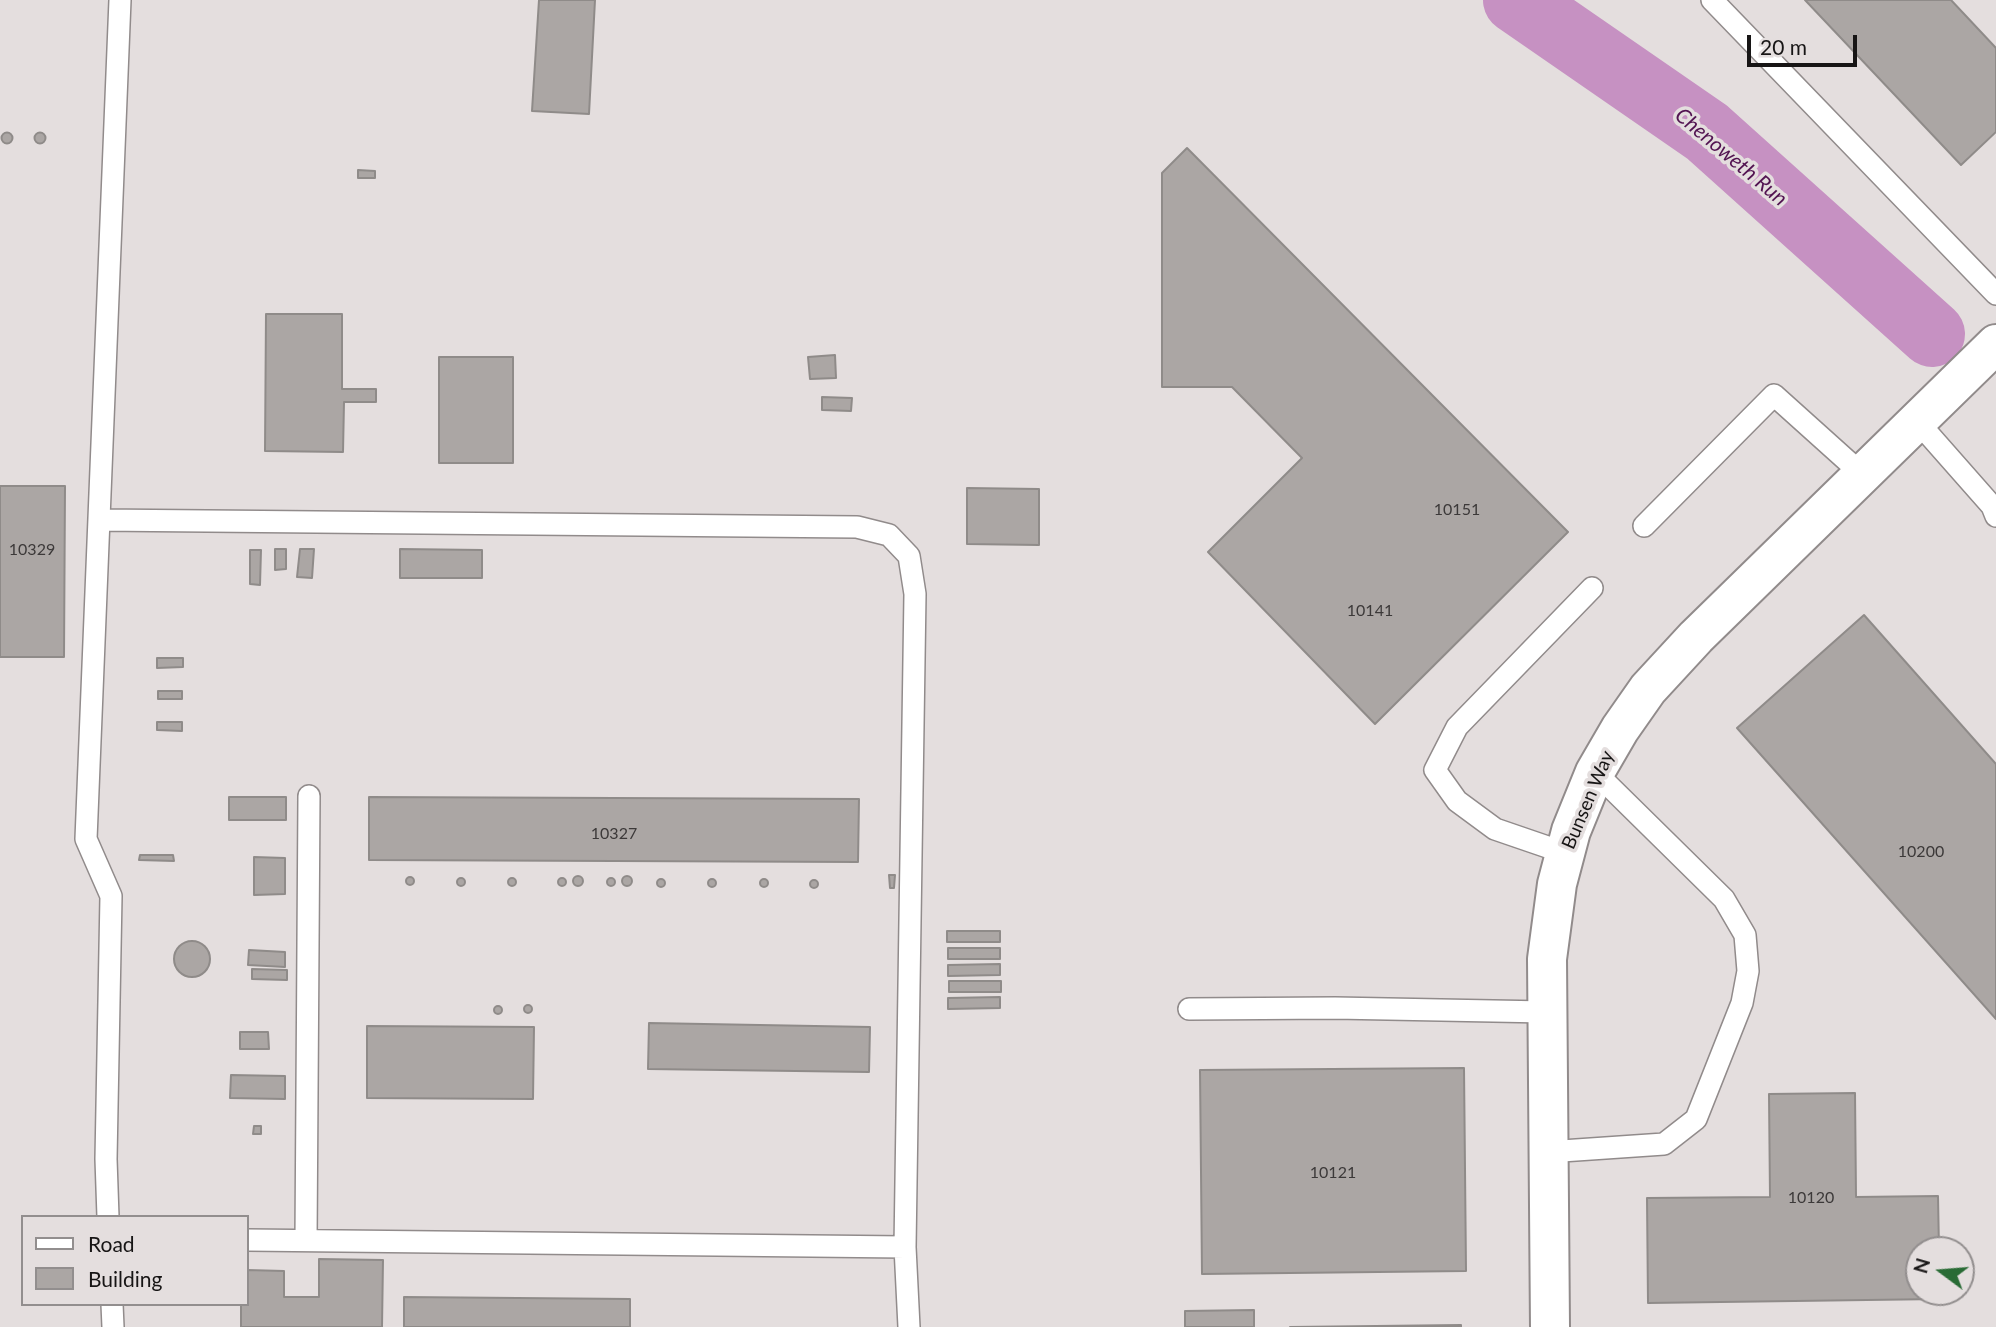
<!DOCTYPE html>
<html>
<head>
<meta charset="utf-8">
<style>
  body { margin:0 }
  #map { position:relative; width:1996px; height:1327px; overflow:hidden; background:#e4dede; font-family:Lato,sans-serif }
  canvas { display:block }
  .legend { position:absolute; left:21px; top:1215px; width:228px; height:91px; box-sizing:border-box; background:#e4dede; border:2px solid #928e8e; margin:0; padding:9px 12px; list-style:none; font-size:21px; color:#171515 }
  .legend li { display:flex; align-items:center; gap:14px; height:35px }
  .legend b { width:35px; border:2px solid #928e8e }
  .north { position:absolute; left:1905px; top:1236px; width:70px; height:70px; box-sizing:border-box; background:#e4dede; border:2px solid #928e8e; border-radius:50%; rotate:286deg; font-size:19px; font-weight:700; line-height:28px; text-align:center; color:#171515 }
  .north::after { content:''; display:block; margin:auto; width:24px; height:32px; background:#296b35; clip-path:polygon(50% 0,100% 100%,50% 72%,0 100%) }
  .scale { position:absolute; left:1747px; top:35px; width:110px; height:32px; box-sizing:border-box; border:4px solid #171515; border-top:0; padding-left:9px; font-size:21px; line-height:24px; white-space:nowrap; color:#171515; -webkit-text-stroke:5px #e4dede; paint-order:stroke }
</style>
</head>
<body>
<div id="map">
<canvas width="1996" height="1327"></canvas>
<ul class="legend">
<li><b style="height:9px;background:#fff"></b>Road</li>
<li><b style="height:19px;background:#aba6a4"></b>Building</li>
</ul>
<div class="north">N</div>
<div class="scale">20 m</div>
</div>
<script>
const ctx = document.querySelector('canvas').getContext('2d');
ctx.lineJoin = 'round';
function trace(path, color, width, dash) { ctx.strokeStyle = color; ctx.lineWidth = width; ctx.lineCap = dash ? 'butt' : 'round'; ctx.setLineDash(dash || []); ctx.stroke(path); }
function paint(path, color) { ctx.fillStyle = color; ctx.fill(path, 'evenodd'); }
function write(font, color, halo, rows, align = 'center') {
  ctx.font = font + ' Lato,sans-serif'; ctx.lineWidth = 7; ctx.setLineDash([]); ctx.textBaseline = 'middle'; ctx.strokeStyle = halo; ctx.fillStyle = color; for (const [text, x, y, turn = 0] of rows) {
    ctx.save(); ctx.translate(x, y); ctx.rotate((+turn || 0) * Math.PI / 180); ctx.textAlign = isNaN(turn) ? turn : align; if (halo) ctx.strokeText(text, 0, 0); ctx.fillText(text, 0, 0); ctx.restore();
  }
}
const river = new Path2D(`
  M1516,0L1707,132L1932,334`);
const building = new Path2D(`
  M539,0H595L589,114L532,111Z
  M1805,0H1951L1996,48V132L1961,165Z
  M34.5 138a5.5 5.5 0 1 1 11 0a5.5 5.5 0 1 1-11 0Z
  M1.5 138a5.5 5.5 0 1 1 11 0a5.5 5.5 0 1 1-11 0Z
  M1187,148L1568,532L1375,724L1208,552L1302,458L1232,387H1162V173Z
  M358,170L375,171V178H358Z
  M266,314H342V389H376V402H344L343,452L265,451Z
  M835,355L836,378L810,379L808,357Z
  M439,357H513V463H439Z
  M822,397L852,398L851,411L822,410Z
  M0,486H65L64,657H0Z
  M967,488L1039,489V545L967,544Z
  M275,549H286V569L275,570Z
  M300,549H314L312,578L297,577Z
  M400,549L482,550V578H400Z
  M250,550H261L260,585L250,584Z
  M1864,615L1996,764V1019L1737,728Z
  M157,658H183V667L157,668Z
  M158,691H182V699H158Z
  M157,722H182V731L157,730Z
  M229,797H286V820H229Z
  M369,797L859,799L858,862L369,860Z
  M140,855H173L174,861L139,860Z
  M254,857L285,858V894L254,895Z
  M889,875H895L894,888H890Z
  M573 881a5 5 0 1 1 10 0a5 5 0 1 1-10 0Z
  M622 881a5 5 0 1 1 10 0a5 5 0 1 1-10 0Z
  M406 881a4 4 0 1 1 8 0a4 4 0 1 1-8 0Z
  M558 882a4 4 0 1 1 8 0a4 4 0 1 1-8 0Z
  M508 882a4 4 0 1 1 8 0a4 4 0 1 1-8 0Z
  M457 882a4 4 0 1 1 8 0a4 4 0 1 1-8 0Z
  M607 882a4 4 0 1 1 8 0a4 4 0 1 1-8 0Z
  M760 883a4 4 0 1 1 8 0a4 4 0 1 1-8 0Z
  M657 883a4 4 0 1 1 8 0a4 4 0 1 1-8 0Z
  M708 883a4 4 0 1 1 8 0a4 4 0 1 1-8 0Z
  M810 884a4 4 0 1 1 8 0a4 4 0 1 1-8 0Z
  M947,931H1000V942H947Z
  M174 959a18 18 0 1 1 36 0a18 18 0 1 1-36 0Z
  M948,948H1000V959H948Z
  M249,950L285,952V967L248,965Z
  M1000,964V975L948,976V965Z
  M252,969L287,970V980L252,979Z
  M949,981H1001V992H949Z
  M1000,997V1008L948,1009V998Z
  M524 1009a4 4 0 1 1 8 0a4 4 0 1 1-8 0Z
  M494 1010a4 4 0 1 1 8 0a4 4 0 1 1-8 0Z
  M649,1023L870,1027L869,1072L648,1069Z
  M367,1026L534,1027L533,1099L367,1098Z
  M240,1032H268L269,1049H240Z
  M1464,1068L1466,1271L1202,1274L1200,1070Z
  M231,1075L285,1076V1099L230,1098Z
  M1855,1093L1856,1197L1938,1196L1939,1250H1919V1292H1940V1299L1648,1303L1647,1198L1770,1197L1769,1094Z
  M254,1126H261V1134H253Z
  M319,1259L383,1260L382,1327H241V1304H247V1270L284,1271V1297H319Z
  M404,1297L630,1299V1327H404Z
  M1254,1310V1327H1185V1311Z
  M1461,1325V1327H1290Z`);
const lane = new Path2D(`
  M1712,0L1996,294
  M1917,421L1992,506L1996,516
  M99,520L857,527L889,535L909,556L915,594L905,1247L247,1240
  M1644,526L1774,395L1863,475
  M1565,853L1495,829L1457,801L1435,770L1457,727L1592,588
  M1189,1009L1335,1008L1546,1012
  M1547,1152L1664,1144L1696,1119L1742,1003L1748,971L1745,935L1724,899L1595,772
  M108,1217L106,1159L111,896L86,839L120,0
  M306,1240L309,796
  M905,1247L909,1327
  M112,1304L113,1327`);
const secondary = new Path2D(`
  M1550,1327L1547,959L1557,884L1571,831L1595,772L1620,729L1648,689L1696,637L1996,344`);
const numberNames = [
  ["10151",1457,510],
  ["10329",32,550],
  ["10141",1370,611],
  ["10327",614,834],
  ["10200",1921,852],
  ["10121",1333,1173],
  ["10120",1811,1198]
];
const streetNames = [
  ["Bunsen Way",1588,800,-67]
];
const waterNames = [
  ["Chenoweth Run",1731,157,40]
];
trace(river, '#c691c2', 66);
paint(building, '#aba6a4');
trace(building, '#8f8b89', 2);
trace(lane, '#918b8b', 24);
trace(secondary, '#918b8b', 42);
trace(lane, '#fff', 21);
trace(secondary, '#fff', 38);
write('16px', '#3c3939', null, numberNames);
write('19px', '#171515', '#e4dede', streetNames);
write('italic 21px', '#521351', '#e4dede', waterNames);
</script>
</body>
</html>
